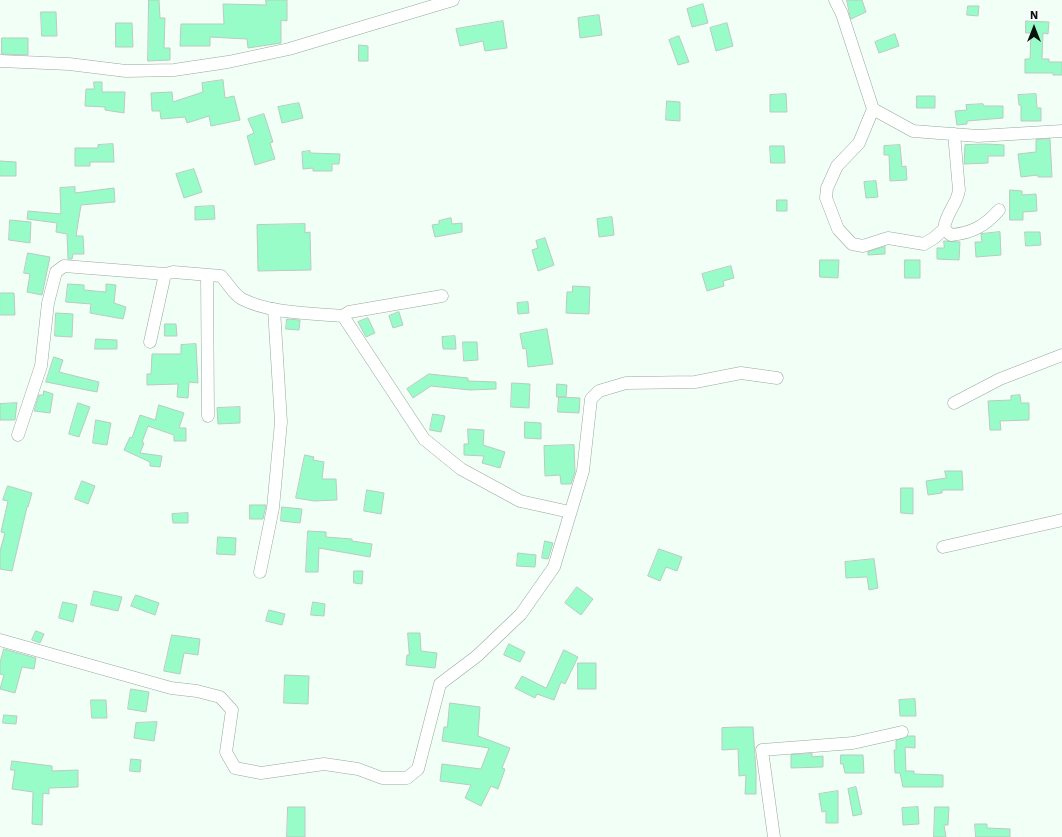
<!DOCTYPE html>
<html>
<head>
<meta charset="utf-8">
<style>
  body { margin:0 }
  #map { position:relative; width:1062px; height:837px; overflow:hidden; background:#f2fff7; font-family:"Work Sans",sans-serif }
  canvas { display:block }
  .north { position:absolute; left:1014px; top:8px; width:40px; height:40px; -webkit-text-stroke:3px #fff; paint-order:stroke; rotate:0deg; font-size:11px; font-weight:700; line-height:16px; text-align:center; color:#0b130e }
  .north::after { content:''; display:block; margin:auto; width:14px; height:18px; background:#0b130e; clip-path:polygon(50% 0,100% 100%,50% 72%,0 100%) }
</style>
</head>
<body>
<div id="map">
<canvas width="1062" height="837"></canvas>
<div class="north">N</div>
</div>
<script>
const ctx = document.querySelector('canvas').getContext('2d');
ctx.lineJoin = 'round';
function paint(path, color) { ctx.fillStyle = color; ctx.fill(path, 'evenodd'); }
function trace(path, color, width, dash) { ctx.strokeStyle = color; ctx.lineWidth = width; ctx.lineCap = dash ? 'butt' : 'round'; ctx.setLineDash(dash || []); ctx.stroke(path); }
const building = new Path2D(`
  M149,0H159L160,18H165L164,48H170V60L148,61Z
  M266,0H287V21L281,20V43L248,48L247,39L210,37V46H180L181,24H224L223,4L266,5Z
  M847,0H862L866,12L851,19Z
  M703,4L708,23L692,27L687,9Z
  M968,6H979L978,16L967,15Z
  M41,12H56L57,36H42Z
  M599,15L602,35L580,38L578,18Z
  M503,21L507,48L485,51L483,41L460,46L456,29Z
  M1026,21L1049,22L1048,34L1043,33L1042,59H1049V62H1062V75H1053V73H1025V59H1030L1031,33H1026Z
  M116,23H132L133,47H116Z
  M727,23L733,46L716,51L710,28Z
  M895,34L899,46L879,53L875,42Z
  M679,36L689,62L678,65L669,40Z
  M2,38H28V55L2,54Z
  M359,45L368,46V61H359Z
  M223,80L225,98L234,96L240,120L211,126L209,116L187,123L185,117L161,119L160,111H152L151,93L172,92L173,102L203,92L202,83Z
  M94,82H102V92H125L124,113L105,110V107L85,106L86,89H94Z
  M786,94L787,112H770V95Z
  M1036,94L1037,108H1041V121H1021V105H1019L1018,95Z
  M917,96H935V108H917Z
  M667,101L680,102V121L666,120Z
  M299,103L303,118L282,123L278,107Z
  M983,104L984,106H1003V118L967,121V124L957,125L955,111L967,110L966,105Z
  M264,114L273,142L270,143L275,159L255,165L247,136L254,133L248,119Z
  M1050,139L1052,177H1038V175L1021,177L1018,154L1036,152V140Z
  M113,144L114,162H90V166H75V148H98V145Z
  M987,144L1004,145V156H988V163L964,164L965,145Z
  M900,145L902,167L906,166L907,180L890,181L889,155H884V146Z
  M770,146H784L785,163H771Z
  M310,151V153L340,154L339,164H332V171H313V168L303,169L302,152Z
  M0,161L16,162V176H0Z
  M194,169L202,192L184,198L176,174Z
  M876,181L878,197L866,198L864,182Z
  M75,187V193L114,188L115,202L81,205L76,236H83L84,254H73L72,259H68L67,234L56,232L57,223L27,219L28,211L61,214L60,188Z
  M1010,190L1022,191V195L1036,194L1037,211L1023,212V220H1010Z
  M777,200H787V211H777Z
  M214,206L215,219L195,220V207Z
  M612,217L614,235L599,237L597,219Z
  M451,218L452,224L462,223V232L435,237L432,225L439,224V221Z
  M10,220L31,222L30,243L9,240Z
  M305,224V233L310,232L311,270L258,271L257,225Z
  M1000,232L1001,255L976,257L975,242H982L981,234Z
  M1025,232H1040L1041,245L1026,246Z
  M545,238L554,265L538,271L532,250L538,248L536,241Z
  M944,241L960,242L959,260L937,259V248H944Z
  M885,247V254L868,255V252Z
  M28,253L50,257L42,295L27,292L30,274L24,273Z
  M820,260H839L838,278L820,277Z
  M905,260H920V278H905Z
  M731,266L734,278L723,281L724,286L707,291L702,274Z
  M68,284L84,285V290L106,292V284L116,285L114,303L126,307L123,319L90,313L91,304L66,302Z
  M573,286L590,287L589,314L566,313L567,292H572Z
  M0,293H14L15,315H0Z
  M528,302L529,313L518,314L517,303Z
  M399,312L403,325L393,328L389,316Z
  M56,313L73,314L72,337L55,336Z
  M368,318L375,333L366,337L358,322Z
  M287,319L300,320L299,330L286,329Z
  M165,324H176L177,336H165Z
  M547,329L553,364L528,367L526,348L523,349L520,334Z
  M455,336L456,349H443L442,337Z
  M96,339L117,340V349H95Z
  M463,342H477L478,360L464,361Z
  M196,344L198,383L189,382L188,398L177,397L178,384L147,385V374H151L152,354H181V345Z
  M54,357L63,360L59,372L99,382L97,392L46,382Z
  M429,374L468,378V381L496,382V389L470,390L431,386L413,398L407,389Z
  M512,383L530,384L529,408L511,407Z
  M557,384L567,385L566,397H557Z
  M44,391L53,394L50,413L34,411L39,395H43Z
  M1020,395L1021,403H1029V420L1000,421L1001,430H990L988,401L1011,400V396Z
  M559,397L580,398L579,413L558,412Z
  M17,403L15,420H0V404Z
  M78,403L90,407L79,437L69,434Z
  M159,405L184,413L179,428H186V441H174V435L148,426L142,442L144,443L140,453L162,456L160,467L150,466V462L124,450L130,437L132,438L140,415L155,420Z
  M240,407V423L218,424L217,408Z
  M433,414L445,416L441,432L430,430Z
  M96,420L111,423L107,445L93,443Z
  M525,422L541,423V439L525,438Z
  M468,429L484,430L483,445L505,452L500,468L482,463L484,456L464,455V444H468Z
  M574,445L575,472L571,484H561L560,475L545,476L544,446Z
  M305,455L314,457L313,460L324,462L322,479H336L337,500L314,501L296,498Z
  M945,471H962L963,490H942V493L928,495L926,481L946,478Z
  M82,481L95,486L88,504L75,499Z
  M8,486L32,493L28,507H27L12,571L0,569V551L5,533L1,532L8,501L3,500Z
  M901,488H913V514L901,513Z
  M367,490L384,493L381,514L364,511Z
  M250,505H266L263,519H250Z
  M282,507L302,509L300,523L281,521Z
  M188,513V523H173L172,514Z
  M308,531L326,532V537L352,539V541L372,544L370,557L319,548L318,572H306Z
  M218,537L236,538L235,555L217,554Z
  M545,541L553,543L548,559L542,558Z
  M659,549L682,557L677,571L666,567L660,581L648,576Z
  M518,553L536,555L535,567L517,566Z
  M874,559L878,588L869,590L867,577L846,578L845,562Z
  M354,571H363L362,584L354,583Z
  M577,587L593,599L581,615L565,603Z
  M94,591L122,597L118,611L91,605Z
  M136,595L159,603L155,615L131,606Z
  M63,602L77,605L73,622L59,618Z
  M313,602L325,604L324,616L311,615Z
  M269,610L285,614L282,625L266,621Z
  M36,631L44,634L40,643L32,640Z
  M408,633H420L421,651L437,653L435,668L406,665L407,655H409Z
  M172,635L200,639L198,655L184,653L180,674L164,671Z
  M509,644L525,652L520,662L504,655Z
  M4,649L36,658L34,669L22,667L15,693L0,689L4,675L0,674V663Z
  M564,650L578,657L565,684L561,682L554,700L537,694L535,698L515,688L522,676L546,688Z
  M578,663H596V689H578Z
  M285,675L309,676L308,704L284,703Z
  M131,689L149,692L146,712L128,709Z
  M915,699L916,716H900L899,700Z
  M91,700H106L107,718H92Z
  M450,703L480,707L478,736L510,748L502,768L505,769L498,789L491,786L481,806L465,798L471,785L440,781L442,764L481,769L489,748L442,741L444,727H447Z
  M4,715L17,716L16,724L3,723Z
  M157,722L154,741L134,738L136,723Z
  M740,727H753L756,772V794H745L746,775L739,776L738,749L722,750V728Z
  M908,736H915V748L905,747L906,771H914V774L943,775V787H903L900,773H895L894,750H896V741Z
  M812,754V757L823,756V767L791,768V755Z
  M841,755H863L864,773H845L843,764H841Z
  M131,759L141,760L140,772L130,771Z
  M12,761L52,766V771L78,770V787L49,788V794L43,793L42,825L32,824L33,792L12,789L15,770H11Z
  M856,787L862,814L853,816L848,789Z
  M838,791V823H826V811L822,812L819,794Z
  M288,807H305V837H287Z
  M918,807L919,824L903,825L902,808Z
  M935,807H949L948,825H944L946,837H934Z
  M975,824H987V828L1010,829V837H976Z`);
const street = new Path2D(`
  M835,0L842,14L873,109L913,131L978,136L1062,131
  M0,61L69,64L126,71L174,70L228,62L289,49L453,0
  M873,109L859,143L837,166L827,188L826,198L838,229L852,244L863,246L888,238L924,244L934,238L944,229
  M954,134L959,190C957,205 946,212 944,229L951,235C972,233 985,226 999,210
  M207,276L208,416
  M343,316L424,439L461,469L520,501L570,512
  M150,342L165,274
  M954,403L1000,379L1062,355
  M18,435L41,366L48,303L56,272L64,266L165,274L173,272L221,276C228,283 233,294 242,299C272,314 310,313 343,316L349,312L442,296
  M943,547L1062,520
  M260,572L273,508L281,422L274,309
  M0,640L171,688L197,691L220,697L232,710L226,752L235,768L261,773L324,764L358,769L382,778H407L418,769L440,684L477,656L521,614L554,567L583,471L591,399L599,391L626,383L695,382L741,373L777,378
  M774,837L762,750L853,743L902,732`);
paint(building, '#97fcc7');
trace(building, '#b7ccbf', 1);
trace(street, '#95aa9e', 13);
trace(street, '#fff', 12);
</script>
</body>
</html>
